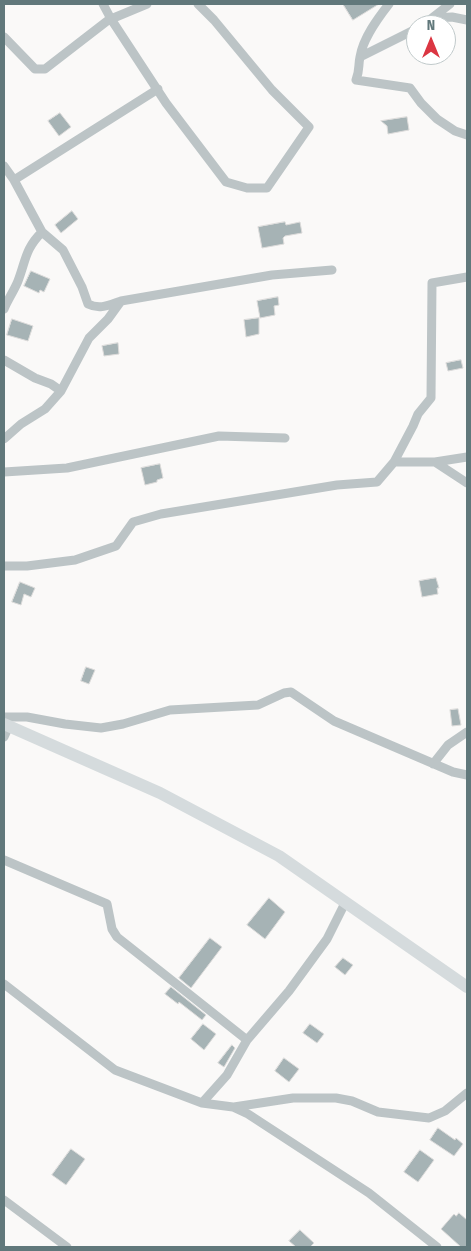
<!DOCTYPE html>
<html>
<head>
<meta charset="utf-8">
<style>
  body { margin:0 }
  #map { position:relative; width:471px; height:1251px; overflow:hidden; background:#faf9f8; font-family:"Fira Sans Condensed",sans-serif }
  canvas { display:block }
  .frame { position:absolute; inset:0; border:5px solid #61787b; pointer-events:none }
  .north { position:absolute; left:406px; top:15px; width:50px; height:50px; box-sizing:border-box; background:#fff; border:1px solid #c0c9ca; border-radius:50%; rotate:0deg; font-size:14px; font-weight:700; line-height:20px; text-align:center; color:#61787b }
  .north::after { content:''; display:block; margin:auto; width:18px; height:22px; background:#db3642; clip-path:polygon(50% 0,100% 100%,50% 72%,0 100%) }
</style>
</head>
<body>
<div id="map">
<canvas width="471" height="1251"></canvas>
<div class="frame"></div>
<div class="north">N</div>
</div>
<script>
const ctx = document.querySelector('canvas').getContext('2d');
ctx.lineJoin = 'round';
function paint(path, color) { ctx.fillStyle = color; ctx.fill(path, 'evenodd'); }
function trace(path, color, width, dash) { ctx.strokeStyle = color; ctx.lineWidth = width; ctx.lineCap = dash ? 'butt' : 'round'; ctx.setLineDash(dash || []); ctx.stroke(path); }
const building = new Path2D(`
  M343,4H379L353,20Z
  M60,113L71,127L59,136L48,121Z
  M407,117L409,130L388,134L387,126L381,121Z
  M72,211L78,219L61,233L55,225Z
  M285,222L286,225L300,222L302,233L285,236L283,238L284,244L262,248L258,227Z
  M31,271L50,279L44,292L40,290L39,293L24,286Z
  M278,297L279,305L274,306L275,315L260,318L257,301Z
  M259,318V334L246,337L244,320Z
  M12,319L33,326L28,341L7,335Z
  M118,343L119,354L104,356L102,346Z
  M461,360L463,368L448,371L446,363Z
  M160,464L163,478L157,480V482L145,485L141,468Z
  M436,578L439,588H437L438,594L422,597L419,581Z
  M20,582L35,588L31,597L24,594L21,605L12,602Z
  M86,667L95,670L89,684L81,681Z
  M458,709L461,725L452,726L450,710Z
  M269,898L285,912L265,939L247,925Z
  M210,938L222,947L191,988L179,978Z
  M343,958L353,965L345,975L335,967Z
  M171,987L206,1015L202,1020L179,1002L178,1004L165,994Z
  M203,1024L216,1034L204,1050L191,1039Z
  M310,1024L324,1034L317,1043L303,1033Z
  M232,1045L235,1048L224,1067L218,1063Z
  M284,1058L299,1069L289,1082L275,1071Z
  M438,1128L455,1140L456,1138L463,1144L454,1156L430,1140Z
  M71,1149L85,1159L66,1185L52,1175Z
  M420,1150L434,1160L418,1182L404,1172Z
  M459,1213L467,1220V1247H461L441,1229L454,1214L456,1216Z
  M300,1230L314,1243L310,1247H296L289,1241Z`);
const street = new Path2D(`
  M103,4L111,19L166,103L226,182L247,188H267L309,127L272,90L214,20L198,4
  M389,4C378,18 363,38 360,57C358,66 360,70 356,80L410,88L421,103L437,119L455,131L467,135
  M433,18L452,17L467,20
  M111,19L147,4
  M423,25L450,4
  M4,37L35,69H45L111,18
  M360,57L416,29
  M4,166L14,180L42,232
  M14,180L158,89
  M4,309C8,299 14,291 18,281C26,260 25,249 42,232L63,250L82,287L88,304C100,310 109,305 121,301L272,275L332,270
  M4,360L35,378L51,384L61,391
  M4,439L21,424L45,409L61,391L89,338L108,319L121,301
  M394,462H435L467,457
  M435,462L467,483
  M4,472L67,468L219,436L285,438
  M4,566H27L75,560L116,546L133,522L161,514L337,485L377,482L394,462L413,426L418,414L431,398L432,283L467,277
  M4,717H27L65,724L101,728L123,724L170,710L258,705L284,693L291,692L334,721L453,772L467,775
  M4,737L9,726
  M433,764L448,745L467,732
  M4,860L107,904L112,929L117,937L247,1040
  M4,984L115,1070L202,1103L233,1107L248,1114L369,1193L437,1247
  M202,1103L227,1075L247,1040L289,991L316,954L327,939L345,903
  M234,1107L293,1098H336L352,1101L378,1112L429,1118L445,1111L467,1093
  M4,1200L67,1247`);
const secondary = new Path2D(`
  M4,724L160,793L279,856L467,987`);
paint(building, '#a6b3b5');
trace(building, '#dcdbda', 1);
trace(street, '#bcc4c6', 9);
trace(secondary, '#d5dbdd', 12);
</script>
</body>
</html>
